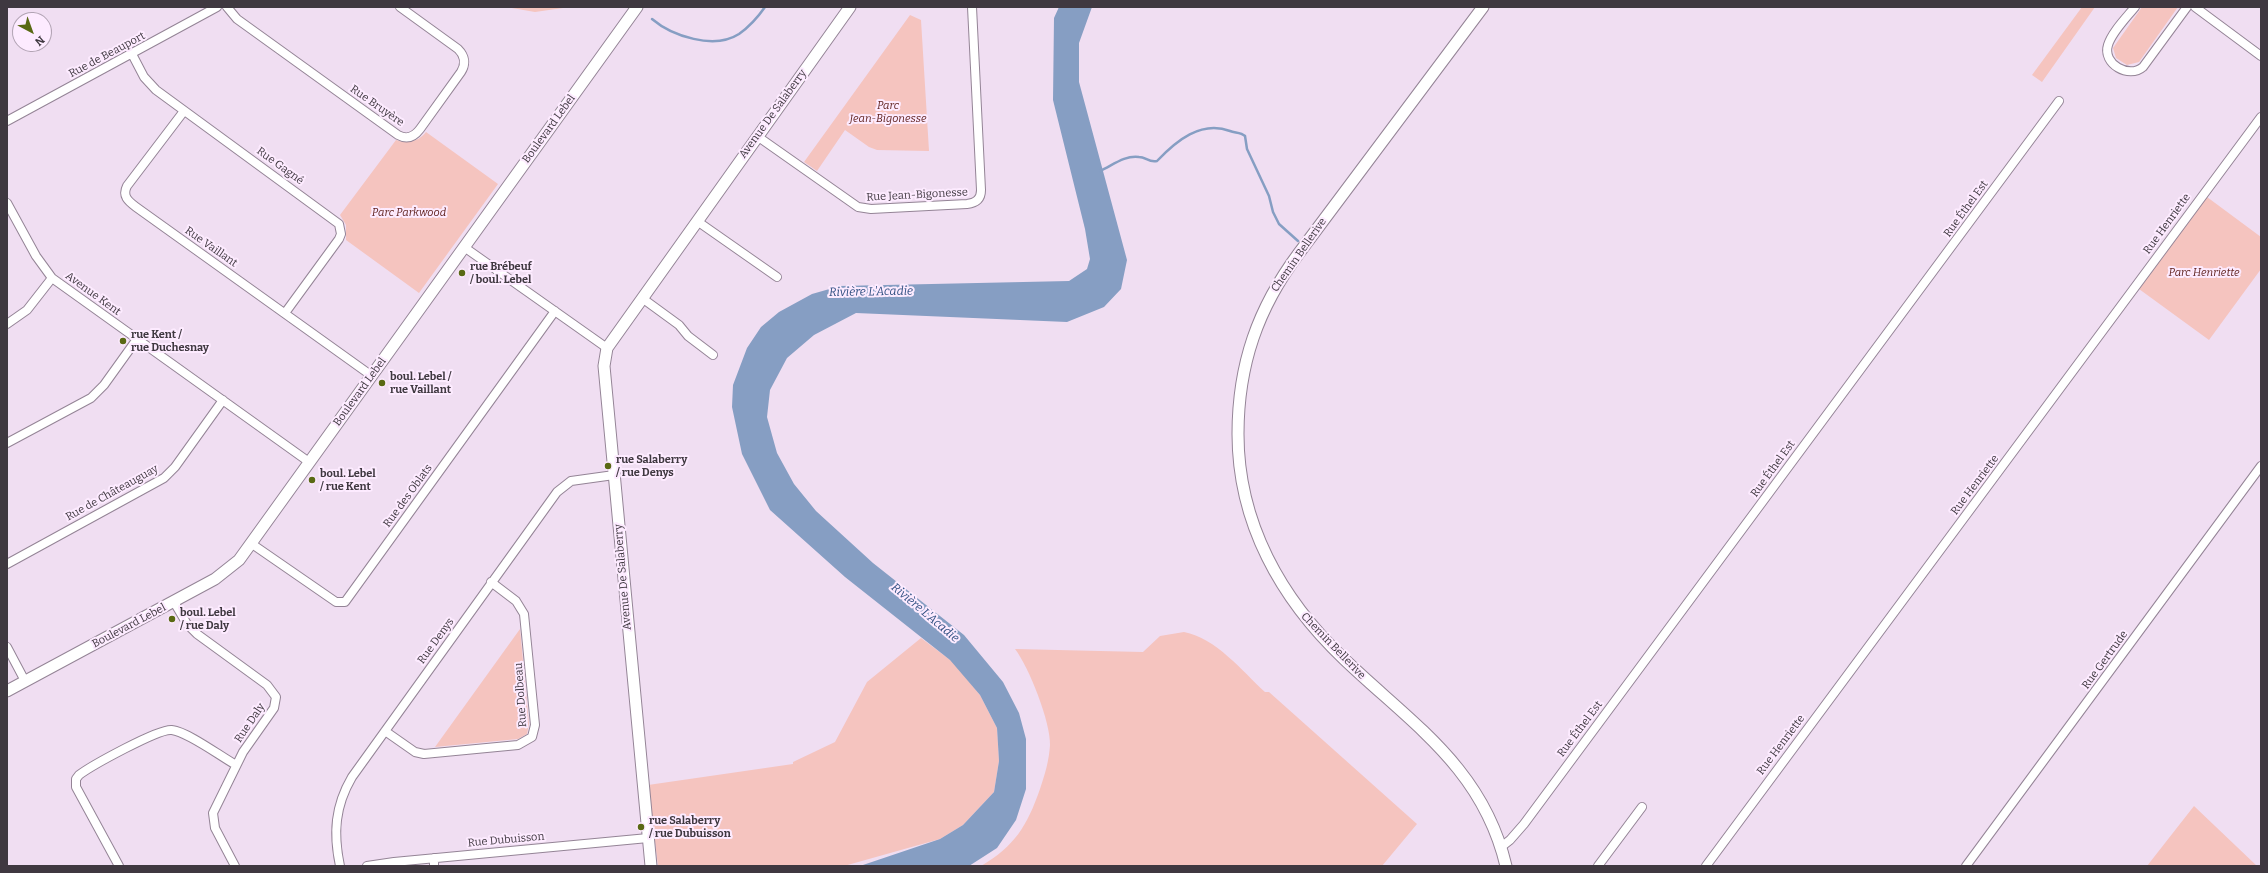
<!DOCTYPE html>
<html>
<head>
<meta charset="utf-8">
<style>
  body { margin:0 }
  #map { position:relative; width:2268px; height:873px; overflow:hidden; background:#f0def2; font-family:Bitter,serif }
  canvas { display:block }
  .frame { position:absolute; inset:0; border:8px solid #3f3840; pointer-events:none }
  .north { position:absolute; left:12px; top:12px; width:40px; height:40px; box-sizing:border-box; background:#fdebff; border:1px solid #b1a3b3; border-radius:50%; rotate:139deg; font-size:11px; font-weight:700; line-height:16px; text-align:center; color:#3f3840 }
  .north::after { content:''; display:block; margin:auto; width:14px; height:18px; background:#596913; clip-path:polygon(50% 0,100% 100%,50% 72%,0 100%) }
</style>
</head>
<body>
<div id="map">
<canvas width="2268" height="873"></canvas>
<div class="frame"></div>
<div class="north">N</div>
</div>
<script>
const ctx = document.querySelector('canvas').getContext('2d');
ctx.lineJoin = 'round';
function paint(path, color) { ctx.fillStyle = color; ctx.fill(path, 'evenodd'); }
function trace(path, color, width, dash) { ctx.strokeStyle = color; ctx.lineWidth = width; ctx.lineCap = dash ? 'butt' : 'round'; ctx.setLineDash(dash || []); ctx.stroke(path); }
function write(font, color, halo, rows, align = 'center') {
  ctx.font = font + ' Bitter,serif'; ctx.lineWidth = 4; ctx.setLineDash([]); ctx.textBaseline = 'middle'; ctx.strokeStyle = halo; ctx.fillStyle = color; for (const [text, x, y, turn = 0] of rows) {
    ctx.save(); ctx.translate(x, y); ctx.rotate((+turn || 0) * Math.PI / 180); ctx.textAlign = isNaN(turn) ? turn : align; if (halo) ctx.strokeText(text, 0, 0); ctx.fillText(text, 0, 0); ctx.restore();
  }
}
const green = new Path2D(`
  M506,7H570L535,12Z
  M2082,7H2095L2042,82L2032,75Z
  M2142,7H2178L2139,62L2127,65L2116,58L2113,48Z
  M910,15L921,20L929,151L877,150L869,147L845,130L817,171L804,162Z
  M426,132L498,184L419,293L346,240V225L340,215L396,140C407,144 418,142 426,132Z
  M2207,197L2261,237V269L2209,340L2139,289Z
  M520,629L529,724L527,734L518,739L435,747Z
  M1184,632C1216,638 1242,671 1265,692H1269L1417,824L1382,866H981C1015,846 1027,826 1040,789C1045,774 1049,761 1050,745C1051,723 1029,667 1015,649L1143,652L1160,636Z
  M921,638L953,662L980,695L997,728L999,761L994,792L963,825L940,839L844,866H658L648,785L793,764V762L835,742L867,682Z
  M2194,806L2257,866H2147Z`);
const water = new Path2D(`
  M1059,7H1092L1079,43V82L1127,260L1121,289L1104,307L1067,322L856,313L814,335L787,358L770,390L767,417L777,453L794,484L816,511L873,563L964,635L1003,682L1019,713L1026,739V789L1016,820L997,848L969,866H860L940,839L963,825L994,792L999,761L997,728L980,695L950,660L845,577L770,510L742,454L732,407L733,385L747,348L761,327L779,312L812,294L840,286L1069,281L1087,269L1090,259L1085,229L1053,100L1054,18Z`);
const stream = new Path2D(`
  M652,19C672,36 714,50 739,34C749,27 758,17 765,7
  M1100,171C1113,165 1125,155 1139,157C1146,157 1149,163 1157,161C1176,141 1201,120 1230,131C1235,133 1241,132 1245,136L1247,149L1269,196L1273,212L1279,224L1298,241`);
const street = new Path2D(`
  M227,7L237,19L398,135C407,140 414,137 420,129L461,72C466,64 465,56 458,49L400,7
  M2135,7C2126,18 2112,32 2108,45C2102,64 2129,79 2143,67L2187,7
  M2195,7L2261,56
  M132,54L144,77L156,90L339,224L341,234L339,239L285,313
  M184,111L127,186C122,196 128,201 136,207L372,376
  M7,121L217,7
  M757,136L858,207L871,209L967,204C976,203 981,199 981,190L972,7
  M7,203L36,256L52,278L309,462
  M697,221L777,277
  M464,247L607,348
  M642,298L679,325L688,336L713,355
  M7,324L27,310L52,278
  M7,443L91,398L104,385L137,339
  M252,544L336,602H345L555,311
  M7,564L164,478L175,467L223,400
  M174,602L187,624L197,634L267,685L276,697L274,708L243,752L213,813L215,828L235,866
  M7,647L25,681
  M385,731L415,752L424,754L518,745L532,737L535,725L524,614L516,601L491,582
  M1501,847L1510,840L1524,824L2059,101
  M434,858V866
  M119,866L76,787V779L79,775C91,766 159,728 172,730C188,732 220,756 236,765
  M340,866C333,833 335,806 352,777L557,492L571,481L614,475
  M367,866L394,862L648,838
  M1598,866L1642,807
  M1706,866L2261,117
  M1966,866L2261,466`);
const secondary = new Path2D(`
  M1483,7L1299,253C1258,308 1238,364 1238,434C1238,523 1281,599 1344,659C1412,724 1483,768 1506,866
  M7,691L215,579L239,560L637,7
  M651,866L604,366L607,348L850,7`);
const markers = [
  [462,273,4,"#596913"],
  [123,341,4,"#596913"],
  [382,383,4,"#596913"],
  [608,466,4,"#596913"],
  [312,480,4,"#596913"],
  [172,619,4,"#596913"],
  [641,827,4,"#596913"]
];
const streetNames = [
  ["Rue de Beauport",107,55,-28],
  ["Rue Bruyère",377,106,35],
  ["Avenue De Salaberry",773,114,-54],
  ["Boulevard Lebel",549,129,-54],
  ["Rue Gagné",280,166,36],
  ["Rue Jean-Bigonesse",917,195,-3],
  ["Rue Éthel Est",1966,209,-54],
  ["Rue Henriette",2167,224,-54],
  ["Rue Vaillant",211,247,35],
  ["Chemin Bellerive",1299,255,-55],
  ["Avenue Kent",93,294,36],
  ["Boulevard Lebel",360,392,-54],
  ["Rue Éthel Est",1773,469,-54],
  ["Rue Henriette",1975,485,-53],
  ["Rue de Châteauguay",112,493,-29],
  ["Rue des Oblats",408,496,-54],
  ["Avenue De Salaberry",623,577,-95],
  ["Boulevard Lebel",129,626,-28],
  ["Rue Denys",436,641,-54],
  ["Chemin Bellerive",1333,646,46],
  ["Rue Gertrude",2105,660,-54],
  ["Rue Dolbeau",521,695,-94],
  ["Rue Daly",250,723,-56],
  ["Rue Éthel Est",1580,729,-53],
  ["Rue Henriette",1781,745,-53],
  ["Rue Dubuisson",506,840,-5]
];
const parkNames = [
  ["Parc",888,106],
  ["Jean-Bigonesse",888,119],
  ["Parc Parkwood",409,213],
  ["Parc Henriette",2204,273]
];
const poiNames = [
  ["rue Brébeuf",470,267],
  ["/ boul. Lebel",470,280],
  ["rue Kent /",131,335],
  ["rue Duchesnay",131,348],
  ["boul. Lebel /",390,377],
  ["rue Vaillant",390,390],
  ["rue Salaberry",616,460],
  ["/ rue Denys",616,473],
  ["boul. Lebel",320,474],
  ["/ rue Kent",320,487],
  ["boul. Lebel",180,613],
  ["/ rue Daly",180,626],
  ["rue Salaberry",649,821],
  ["/ rue Dubuisson",649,834]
];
const waterNames = [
  ["Rivière L'Acadie",871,292,-1],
  ["Rivière L'Acadie",925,613,40]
];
paint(green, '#f5c4bf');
paint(water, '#869ec3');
trace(stream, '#869ec3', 2.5);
trace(street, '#948496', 10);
trace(secondary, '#948496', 13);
trace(street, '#fff', 8);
trace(secondary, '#fff', 11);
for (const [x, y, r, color] of markers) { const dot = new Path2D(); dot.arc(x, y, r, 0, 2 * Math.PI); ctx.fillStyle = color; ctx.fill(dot); trace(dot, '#fdebff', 1.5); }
write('11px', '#3f3840', '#fdebff', streetNames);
write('italic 11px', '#60221f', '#fdebff', parkNames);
write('bold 11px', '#3f3840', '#fdebff', poiNames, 'left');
write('italic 12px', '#315082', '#fdebff', waterNames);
</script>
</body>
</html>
